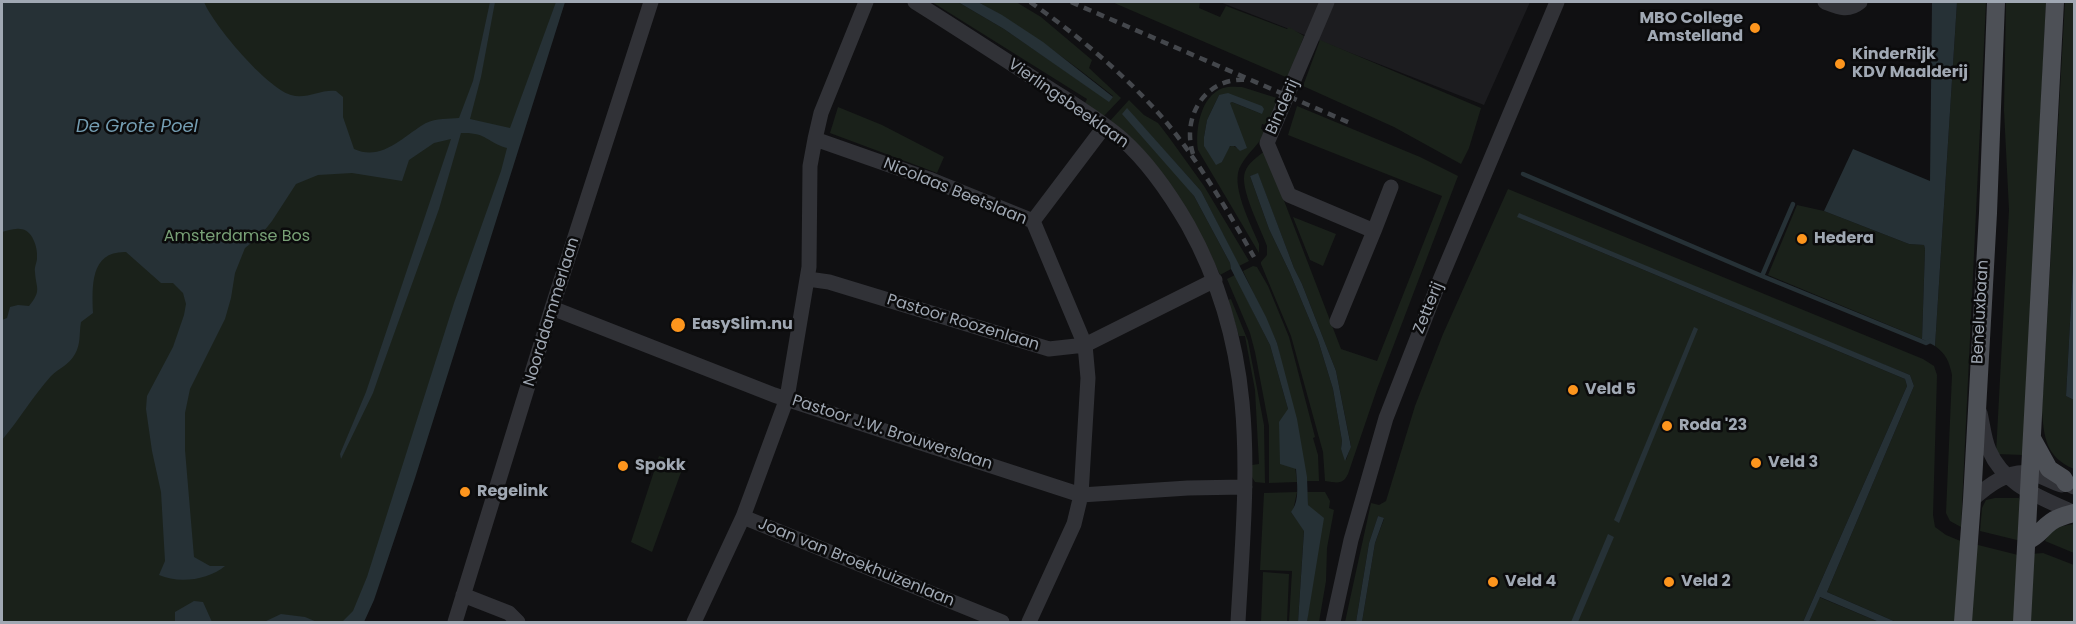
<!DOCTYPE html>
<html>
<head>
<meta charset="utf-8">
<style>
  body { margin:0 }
  #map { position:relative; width:2076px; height:624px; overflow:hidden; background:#101012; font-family:Poppins,sans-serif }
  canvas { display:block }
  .frame { position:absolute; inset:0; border:3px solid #a0a8b3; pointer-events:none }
</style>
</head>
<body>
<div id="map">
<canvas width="2076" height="624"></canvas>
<div class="frame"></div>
</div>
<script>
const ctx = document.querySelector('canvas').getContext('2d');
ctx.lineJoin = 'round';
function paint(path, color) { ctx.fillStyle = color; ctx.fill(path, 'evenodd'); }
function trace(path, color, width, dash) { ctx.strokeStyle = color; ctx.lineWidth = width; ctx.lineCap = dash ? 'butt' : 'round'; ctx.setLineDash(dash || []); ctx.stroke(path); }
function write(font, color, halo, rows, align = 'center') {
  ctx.font = font + ' Poppins,sans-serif'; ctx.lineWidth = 5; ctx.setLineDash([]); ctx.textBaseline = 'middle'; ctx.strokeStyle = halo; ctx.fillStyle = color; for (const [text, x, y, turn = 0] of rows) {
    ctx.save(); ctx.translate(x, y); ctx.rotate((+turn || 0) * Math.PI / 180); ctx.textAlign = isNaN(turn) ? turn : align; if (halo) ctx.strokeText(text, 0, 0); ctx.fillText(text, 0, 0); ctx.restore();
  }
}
const built = new Path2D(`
  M1220,2H1530L1484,105Z`);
const green = new Path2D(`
  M2,2H565L353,622H2Z
  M932,2H958L1004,29L1109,101L1113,96C1069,61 1026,29 978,2H1016L1041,17L1092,60L1089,68L1121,98L1103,117L1085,103L1087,99Z
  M1112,2H1200L1199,8L1220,17L1226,6L1287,29L1289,27L1304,36L1288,78Z
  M1957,2H1986L1961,527L1950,521L1946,513L1952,375C1949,361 1946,354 1935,346Z
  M2006,2H2046L2024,455L1996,454L2009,210L2004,110Z
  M2065,2H2074V249L2066,396L2074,400V469C2046,457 2044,438 2042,411Z
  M1320,40L1481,108L1469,148L1461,164L1394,127L1303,86Z
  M1242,87L1280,99L1269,126L1262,124L1261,129L1266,131C1259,145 1248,152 1241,165C1229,184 1251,224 1259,244V253L1198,150C1195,131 1200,96 1223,88C1229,86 1237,87 1242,87ZM1219,95L1262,114L1232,102L1229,103L1237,148L1232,145L1228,148L1222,162L1204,137L1207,120Z
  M1129,100L1144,115L1158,123L1168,136L1204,186L1249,261L1239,266L1201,191L1127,109L1194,196L1230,263L1231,269L1220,275L1210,253L1109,122Z
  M1297,106L1420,157L1458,176L1377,389L1348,474C1342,486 1336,482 1325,481L1323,452L1291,336L1261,264V262L1267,255V246C1261,229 1239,188 1245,172C1248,163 1257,157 1265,151L1341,349L1377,361L1442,196L1288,135ZM1258,174L1294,268L1302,284L1336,371L1351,446L1346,460L1341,449L1342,441L1333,389L1318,340L1290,273L1269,229L1250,176Z
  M838,107L882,125L944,157L937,173L830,133Z
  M1508,189L1923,359L1934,366L1937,375L1933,515L1935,527L1946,535L1958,540L2018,555L2043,553L2074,565V622H1896L1827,592L1914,386L1910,375L1517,217L1905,379L1907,386L1803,622H1362L1375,543L1384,519L1378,516L1369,543L1356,622H1345L1371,503L1379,505L1386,501L1415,406L1443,334Z
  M1797,205L1824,211L1909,244L1924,245L1925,249L1922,339L1768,275Z
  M1293,217L1336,234L1323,266L1310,260Z
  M1253,266L1257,267L1268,286L1289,337L1315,437L1313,438L1318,455L1319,481H1307L1277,343L1243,271Z
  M1235,275L1270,345L1288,409L1297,482L1269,483V426L1255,352L1250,333L1227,279Z
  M1231,299L1248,341L1264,425L1265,483L1255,482L1252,477V465L1259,464L1255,390L1245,336H1239L1228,300Z
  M659,456L684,464L652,552L631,542Z
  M1297,492L1293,511L1291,512L1304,530L1298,622H1289L1292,571L1260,570L1264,493Z
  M1307,492H1325L1330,501L1329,508L1334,510L1327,548L1326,581L1319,622H1307L1311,583L1318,552L1308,505Z
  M1995,498H2019L2021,505V541L1980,531L1982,508L1986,500Z
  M2074,524V553L2045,541C2052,528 2060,526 2074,524Z
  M1263,572L1289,574L1287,622H1261Z
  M1819,597L1879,622H1809Z`);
const water = new Path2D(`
  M2,2H204C214,26 266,87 291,95C306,100 321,89 336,91L343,97V117L354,149C382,162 403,136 426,123C436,118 449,119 459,118L473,81L490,2H495L481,77L470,119L510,128L556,2H565L415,478L374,600L364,622H342L353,611L367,577L454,303L501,171L507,148C486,142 487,132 461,133L439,209L381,370L373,393L341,459L340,454L366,392L451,139L434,143L409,160L402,181L352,173L318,175L296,184L272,221L260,236L245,248L235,273L231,298L225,319L190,389L185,413V450L194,557L210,566H225C208,580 179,584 159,575L165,561L161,492L152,451L146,409L147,396L173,347L184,315L186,304L183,293L173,283H161L126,252C90,251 92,286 93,313L81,322C79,333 81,344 75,354C69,365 59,368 51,376C33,396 19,420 2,440V320L7,318L10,307L18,305L29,306C42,290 36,289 35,272C34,267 37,263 37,258C38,247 32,229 20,229C14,228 7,231 2,232Z
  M958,2H978L1002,15L1043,42L1113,97L1109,102L1004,29Z
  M1932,2H1957L1935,346L1922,339L1925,249L1924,245L1909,244L1824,211L1853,149L1930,181Z
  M1228,93L1262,106L1264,109L1262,114L1232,102L1230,103L1247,148L1240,151L1235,146H1230L1222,162L1216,165L1204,146V137L1207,120L1219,95Z
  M1127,108L1201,191L1266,317L1277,343L1297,419L1307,477L1308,505L1324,518L1307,622H1298L1304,531L1291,512C1300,501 1297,484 1296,469L1280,464L1279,422L1288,409L1270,345L1231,269L1230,263L1194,196L1122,114Z
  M1258,173L1294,268L1302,284L1336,371L1351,447L1345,461L1341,449L1342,441L1333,389L1318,340L1290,273L1269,229L1250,176Z
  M1519,213L1910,375L1914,386L1827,592L1896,622H1879L1820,597L1809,622H1803L1907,386L1905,379L1517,217Z
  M2074,249V400L2066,396Z
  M1694,327L1698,329L1619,523L1614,520Z
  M1378,516L1384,518L1375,543L1362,622H1356L1369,543Z
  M1608,534L1614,537L1578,622H1571Z
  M194,601L203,602L212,622H175V612Z
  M281,614L305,617L317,622H264Z`);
const stream = new Path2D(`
  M1523,174L1762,276L1793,204
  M1762,276L1926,343L1930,341`);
const minor = new Path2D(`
  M915,2C958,29 1001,57 1044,85C1070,102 1099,119 1122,139C1149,163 1170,194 1188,225C1261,356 1246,479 1238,622
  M1327,2L1267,143L1289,195L1374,231L1337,321
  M1825,2C1838,7 1848,12 1860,2
  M815,139L929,179L1033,221L1085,345L1088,378L1081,495L1074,524L1029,622
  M1033,221L1104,127
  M1374,231L1391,187
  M808,279L829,282L1049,349L1085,345L1215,280
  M552,308L774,395L1081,495L1188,488L1245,487
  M1980,413C1983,425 1984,439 1989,450C2005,487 2041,497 2074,513
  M1972,500C1988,485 2008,470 2030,473C2040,475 2052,482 2061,485L2066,483L2074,487
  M743,517L1002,622
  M463,595L509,613L518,622
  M455,622L552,308L651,2
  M694,622L743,517L787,398L809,267L810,166L815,139L821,113L866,2
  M1333,622L1351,540L1386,418L1440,280L1557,2`);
const major = new Path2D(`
  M2033,440L2049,469L2063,478L2066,483
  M2027,541C2040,535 2041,529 2051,522C2058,517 2066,515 2074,513
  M1963,622L1972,500L1988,213L1996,2
  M2022,622L2055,2`);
const rail = new Path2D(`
  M1030,2C1075,33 1124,74 1161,116C1197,158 1226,208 1254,257
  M1071,2L1350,123
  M1193,154C1181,116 1206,76 1248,80`);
const markers = [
  [1755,28,6,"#fd951d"],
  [1840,64,6,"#fd951d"],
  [1802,239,6,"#fd951d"],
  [678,325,8,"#fd951d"],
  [1573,390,6,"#fd951d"],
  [1667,426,6,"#fd951d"],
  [1756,463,6,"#fd951d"],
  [623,466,6,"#fd951d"],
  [465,492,6,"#fd951d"],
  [1493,582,6,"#fd951d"],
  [1669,582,6,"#fd951d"]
];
const poiNames = [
  ["MBO College",1743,19,"right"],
  ["Amstelland",1743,37,"right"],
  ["KinderRijk",1852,55],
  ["KDV Maalderij",1852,73],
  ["Hedera",1814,239],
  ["EasySlim.nu",692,325],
  ["Veld 5",1585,390],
  ["Roda '23",1679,426],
  ["Veld 3",1768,463],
  ["Spokk",635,466],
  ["Regelink",477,492],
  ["Veld 4",1505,582],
  ["Veld 2",1681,582]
];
const streetNames = [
  ["Vierlingsbeeklaan",1068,104,35],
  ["Binderij",1283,107,-66],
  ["Nicolaas Beetslaan",955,192,22],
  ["Zetterij",1429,308,-68],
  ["Noorddammerlaan",552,312,-73],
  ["Beneluxbaan",1981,312,-87],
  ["Pastoor Roozenlaan",963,323,17],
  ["Pastoor J.W. Brouwerslaan",892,433,18],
  ["Joan van Broekhuizenlaan",856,563,22]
];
const parkNames = [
  ["Amsterdamse Bos",237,237]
];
const waterNames = [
  ["De Grote Poel",137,127]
];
paint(built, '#1c1c1f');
paint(green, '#1a211a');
paint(water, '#263136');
trace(stream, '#263136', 4.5);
trace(minor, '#313237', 15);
trace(major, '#4d5056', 18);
trace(rail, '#44474c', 4.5, [8, 6]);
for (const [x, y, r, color] of markers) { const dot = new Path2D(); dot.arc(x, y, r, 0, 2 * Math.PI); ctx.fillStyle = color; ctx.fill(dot); trace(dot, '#0b0b0c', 2); }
write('bold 16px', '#a0a8b3', '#0b0b0c', poiNames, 'left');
write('16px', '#a0a8b3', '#0b0b0c', streetNames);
write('16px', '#78a076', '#0b0b0c', parkNames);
write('italic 18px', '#749db2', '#0b0b0c', waterNames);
</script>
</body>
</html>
